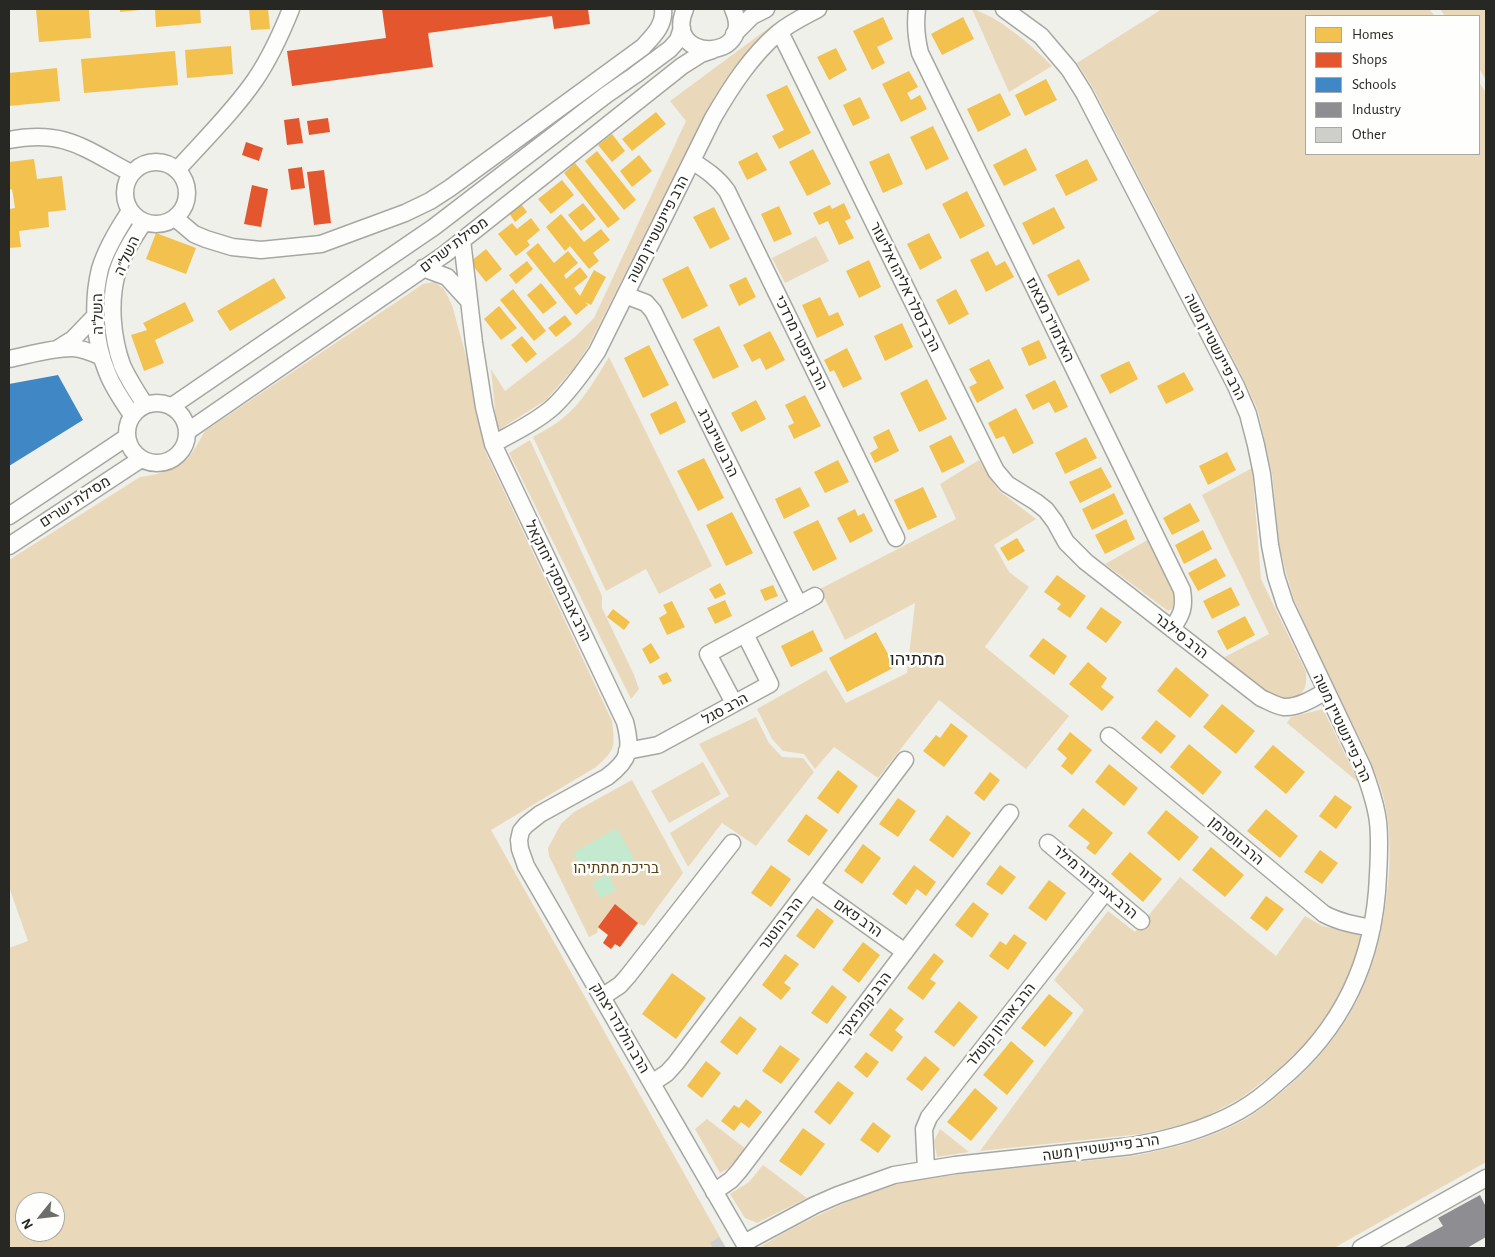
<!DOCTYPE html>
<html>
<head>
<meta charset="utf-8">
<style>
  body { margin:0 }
  #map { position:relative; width:1495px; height:1257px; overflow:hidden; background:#eff0ea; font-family:"Alegreya Sans",sans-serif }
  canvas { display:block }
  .frame { position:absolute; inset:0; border:10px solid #272823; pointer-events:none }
  .legend { position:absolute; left:1305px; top:15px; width:175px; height:140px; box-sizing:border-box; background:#fefffc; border:1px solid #a8a9a5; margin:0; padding:6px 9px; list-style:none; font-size:15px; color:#272823 }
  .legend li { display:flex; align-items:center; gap:10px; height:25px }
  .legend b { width:25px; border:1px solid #a8a9a5 }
  .north { position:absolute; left:15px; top:1192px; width:50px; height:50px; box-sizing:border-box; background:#fefffc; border:1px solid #a8a9a5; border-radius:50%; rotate:241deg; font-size:14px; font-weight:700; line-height:20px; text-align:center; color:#272823 }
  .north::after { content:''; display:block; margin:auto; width:18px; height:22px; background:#6d6e69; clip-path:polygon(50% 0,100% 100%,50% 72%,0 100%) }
</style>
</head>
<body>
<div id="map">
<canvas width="1495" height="1257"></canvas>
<div class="frame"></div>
<ul class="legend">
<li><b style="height:14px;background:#f2c14e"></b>Homes</li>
<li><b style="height:14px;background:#e4572e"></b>Shops</li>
<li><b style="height:14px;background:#3f88c5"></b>Schools</li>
<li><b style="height:14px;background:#8d8d92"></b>Industry</li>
<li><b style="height:14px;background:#cececa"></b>Other</li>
</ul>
<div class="north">N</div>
</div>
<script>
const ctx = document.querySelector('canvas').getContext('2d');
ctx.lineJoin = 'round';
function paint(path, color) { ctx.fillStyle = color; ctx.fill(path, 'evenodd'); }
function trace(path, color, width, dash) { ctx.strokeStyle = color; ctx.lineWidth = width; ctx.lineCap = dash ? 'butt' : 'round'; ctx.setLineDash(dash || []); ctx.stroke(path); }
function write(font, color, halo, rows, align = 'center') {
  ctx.font = font + ' "Alegreya Sans",Heebo,sans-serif'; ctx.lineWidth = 5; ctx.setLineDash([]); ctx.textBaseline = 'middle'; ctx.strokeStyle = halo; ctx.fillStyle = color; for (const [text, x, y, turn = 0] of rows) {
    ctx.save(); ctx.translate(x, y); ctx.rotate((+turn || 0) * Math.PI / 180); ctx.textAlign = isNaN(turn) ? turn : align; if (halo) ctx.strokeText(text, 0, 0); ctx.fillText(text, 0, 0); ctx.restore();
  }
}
const green = new Path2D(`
  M972,9C998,16 1033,46 1052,66L1009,92Z
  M1162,9H1429L1435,16H1306V154H1479V82L1486,93V1162L1334,1248H761L760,1247C803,1221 846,1200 895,1185C923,1177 959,1175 989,1171C1037,1166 1085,1161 1133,1156C1171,1149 1209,1139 1244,1120C1258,1112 1271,1101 1283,1091C1345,1039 1376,980 1386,901C1391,866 1392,826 1382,792C1374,767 1362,743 1350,719C1331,680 1312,640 1294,600L1286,573L1279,544L1272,473L1258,411L1245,382L1093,88L1077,63Z
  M1440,9H1486V80L1479,68V16H1445Z
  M774,24C744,52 724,79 705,114L588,347L574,368L546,400L497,431L491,369L505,391L575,337L594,318L686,121L670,101Z
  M816,236L829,261L785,283L772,258Z
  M434,282L444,289L452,305L468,363L486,453L612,721C615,747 616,749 596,767L491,830L726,1248H9V948L28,941L9,887V560L140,477C155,475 173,471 185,461C193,454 199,441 205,431L423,284ZM25,1202H55V1232H25Z
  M609,357L712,566L659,594L646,569L606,591L533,437C543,431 554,426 563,418C583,402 596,378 609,357Z
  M530,440L602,596V608L634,675L639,689L631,699L509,453Z
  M979,460L998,490L1036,519L994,545L1009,572L1029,587L985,647L1069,716L1026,769L939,700L878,778L834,747L815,769L804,754L783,751L772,739L757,709L826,670L846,703L907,673L915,603L845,640L820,589L956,519L940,484Z
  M1252,468L1261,579L1306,672C1306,678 1307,686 1303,691C1297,701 1279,699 1270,694C1255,686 1237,669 1223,658L1269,634L1202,495Z
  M1151,538L1175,593L1173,608L1168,611L1105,564Z
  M1323,709L1359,783L1287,723L1291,717Z
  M756,717L769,743L782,757L803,758L814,772L756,846L722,823L688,867L670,833L729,796L699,744Z
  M703,762L721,794L669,823L651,791Z
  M632,780L683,873L644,926L638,923L620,947L615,944L611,949L603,943L608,935L598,928L597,933L589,937L549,856L548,848L561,824L574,812Z
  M1180,877L1276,956L1305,916L1322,926L1364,935L1352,971L1334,1005L1308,1041L1279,1069L1241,1098L1196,1122L1141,1134L980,1151L1084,1010L1054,980L1108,911L1135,932Z
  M707,1119L746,1149L729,1168L720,1173L695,1129Z
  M940,1129L969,1152L937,1157L934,1141Z
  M763,1165L807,1198L757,1223L745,1218L730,1194L749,1182Z`);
const water = new Path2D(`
  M617,828L638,866L630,871C615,853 600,865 585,874L573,853Z
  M608,874L616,890L600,898L592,883Z`);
const homes = new Path2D(`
  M36,9H89L91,38L39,42Z
  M120,9H140V10L120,12Z
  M155,9H200L201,23L156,27Z
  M249,9H268L270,29L251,30Z
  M883,17L893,39L877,47L885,63L872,70L853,31Z
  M963,17L974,39L942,55L931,34Z
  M231,46L233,74L187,78L185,50Z
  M836,48L847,70L829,80L817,57Z
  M175,51L178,85L84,93L81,59Z
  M57,68L60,101L9,106V73Z
  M909,71L918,87L907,93L911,100L920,95L927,109L901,122L882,84Z
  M1046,79L1057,100L1025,116L1015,95Z
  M787,85L811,133L779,149L772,136L784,130L766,95Z
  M1000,93L1011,115L978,132L967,109Z
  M860,97L870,118L853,126L843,105Z
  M656,112L666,124L632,151L622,139Z
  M933,126L949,159L926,170L910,137Z
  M612,134L625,151L612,162L598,145Z
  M1026,148L1037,170L1004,186L993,165Z
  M813,149L831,184L807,196L789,162Z
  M597,151L636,200L624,210L585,161Z
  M757,152L767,170L747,180L738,162Z
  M889,153L903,184L883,193L869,162Z
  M639,155L652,171L632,187L620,171Z
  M34,159L37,179L62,176L66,210L48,212L49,227L19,231L21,247L9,248V209L15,208L12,189L9,190V162Z
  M1087,159L1098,180L1066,196L1055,175Z
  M575,163L620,219L608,228L564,173Z
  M562,180L574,195L551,214L538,199Z
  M967,191L985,226L960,239L942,204Z
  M583,203L596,219L581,231L568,215Z
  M844,203L851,218L845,221L854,238L839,245L828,221L819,225L813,213L830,205L832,209Z
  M521,204L527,212L515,222L509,213Z
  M779,206L792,234L774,242L761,214Z
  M714,207L730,239L710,249L693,217Z
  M1054,207L1065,228L1033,245L1022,223Z
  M561,214L584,242L601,229L610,240L593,253L599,261L589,269L570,246L565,251L546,227Z
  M531,218L540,230L527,241L530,245L516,256L498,234L512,223L517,229Z
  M156,233L196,248L186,274L146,259Z
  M929,233L942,258L920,270L907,244Z
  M538,243L554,263L568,251L578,263L564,275L566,279L580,267L588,277L574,288L580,296L594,270L606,277L591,305L585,302L588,305L576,315L526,253Z
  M486,249L502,269L486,282L470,262Z
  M988,251L996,266L1005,261L1014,277L986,292L970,260Z
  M1079,259L1090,280L1058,296L1047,275Z
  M869,260L881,287L859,298L846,271Z
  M527,261L533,269L516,284L509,275Z
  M688,266L708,306L682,319L662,279Z
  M746,277L756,297L739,306L729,285Z
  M274,278L286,298L230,331L217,311Z
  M541,283L557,303L543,314L527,295Z
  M513,289L546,331L534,341L500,300Z
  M956,289L969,314L949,325L936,300Z
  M820,297L829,316L838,312L844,325L817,338L802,305Z
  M185,302L194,321L155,340L164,363L144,371L131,335L147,330L143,323Z
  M499,306L517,328L501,340L484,319Z
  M565,315L572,324L556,337L548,328Z
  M902,323L913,347L885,361L874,336Z
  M719,326L739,367L713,379L693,339Z
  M770,331L785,360L766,370L760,358L752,362L743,345Z
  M522,336L537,354L526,363L511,345Z
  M1039,340L1047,358L1029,366L1021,348Z
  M649,345L669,385L643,398L624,358Z
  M847,348L862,379L843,388L834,370L830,372L824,360Z
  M989,359L1004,388L977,403L969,387L977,383L969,369Z
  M1129,361L1138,379L1110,394L1100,375Z
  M1184,372L1194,390L1166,404L1157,386Z
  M927,379L947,419L919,432L900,393Z
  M1055,380L1068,407L1055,413L1049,402L1033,410L1025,395Z
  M805,395L821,426L794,439L788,426L794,423L785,405Z
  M756,400L766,419L741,432L731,413Z
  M676,401L686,422L660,435L650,414Z
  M1016,408L1034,443L1013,454L1004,436L996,439L988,423Z
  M889,429L899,451L875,463L870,453L878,448L873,437Z
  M951,435L965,462L942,473L929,446Z
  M1086,437L1097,458L1065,474L1055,453Z
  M1227,452L1236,470L1208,485L1199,466Z
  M704,458L724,498L698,511L677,471Z
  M838,460L849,482L825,493L814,472Z
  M1101,467L1112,487L1080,503L1069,482Z
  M800,487L810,506L784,519L775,499Z
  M923,487L937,517L908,530L894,500Z
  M1114,493L1124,514L1092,530L1082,509Z
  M1190,503L1200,521L1172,535L1163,518Z
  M855,509L858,516L864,513L873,531L850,543L837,518Z
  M732,512L753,553L726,566L706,525Z
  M1126,519L1135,539L1105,554L1095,535Z
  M818,520L837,559L813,571L793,532Z
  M1203,530L1212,549L1184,564L1175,545Z
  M1017,538L1025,551L1008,561L1000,548Z
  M1216,558L1226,576L1198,591L1188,573Z
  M1057,575L1086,596L1070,618L1057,609L1061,604L1044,592Z
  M720,583L726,594L715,599L709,589Z
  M773,585L778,596L765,601L760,590Z
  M1231,587L1240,605L1212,619L1203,601Z
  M725,600L732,616L715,624L707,608Z
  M672,601L685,627L667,635L659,618L667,613L663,605Z
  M1101,607L1122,622L1106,643L1086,628Z
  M613,609L630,622L624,630L607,617Z
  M1245,616L1255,635L1227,650L1217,631Z
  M813,630L823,651L791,667L781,646Z
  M876,632L895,667L847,692L829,658Z
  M1043,638L1067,656L1054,675L1029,656Z
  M651,643L660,658L650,664L642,649Z
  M1088,662L1107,678L1101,687L1114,697L1102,711L1069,684Z
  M1176,667L1209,695L1190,718L1157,691Z
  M667,672L672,681L663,685L658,676Z
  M1222,704L1255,731L1236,754L1203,727Z
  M1156,720L1176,736L1161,754L1141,738Z
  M951,723L968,736L944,767L923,751L936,735L940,738Z
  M1070,732L1092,750L1072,775L1061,766L1067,758L1057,749Z
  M1189,744L1222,772L1203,795L1170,767Z
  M1273,745L1305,772L1286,794L1254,767Z
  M1109,764L1138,788L1124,806L1095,782Z
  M838,770L858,786L838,814L817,798Z
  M990,772L1000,780L984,801L974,793Z
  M1335,795L1352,807L1336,829L1319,816Z
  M898,798L916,811L898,837L879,824Z
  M1083,808L1113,833L1095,855L1086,848L1090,843L1068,826Z
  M1266,809L1298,836L1280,858L1247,831Z
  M1166,810L1199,837L1179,861L1147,833Z
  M806,814L828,830L809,856L787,841Z
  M947,815L971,833L953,858L929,840Z
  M863,844L881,858L862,884L844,871Z
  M1211,847L1244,875L1225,897L1192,870Z
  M1320,850L1338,863L1322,884L1304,872Z
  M1130,852L1162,879L1143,902L1111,874Z
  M771,865L791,879L771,907L751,893Z
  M914,865L936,882L926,896L917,889L906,905L892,894Z
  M1000,865L1016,877L1002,895L986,884Z
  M1049,880L1066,893L1046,921L1028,908Z
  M1266,896L1284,909L1267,931L1250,918Z
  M973,902L989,914L972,938L955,925Z
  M817,908L834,921L814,949L796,936Z
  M1014,934L1027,943L1008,970L989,956L1000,941L1006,945Z
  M863,942L880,955L859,983L842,970Z
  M934,953L944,961L930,979L936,983L923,1000L907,988Z
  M785,954L799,964L784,983L791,988L781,1000L762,985Z
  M672,973L706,998L676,1039L642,1014Z
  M832,985L847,997L827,1024L811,1013Z
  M1049,994L1073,1013L1045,1047L1021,1028Z
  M959,1001L978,1017L954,1047L934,1032Z
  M890,1008L904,1019L895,1030L903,1037L892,1052L869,1035Z
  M740,1016L757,1029L737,1055L720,1042Z
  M1011,1041L1034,1061L1007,1095L983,1075Z
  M780,1045L800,1059L781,1084L762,1071Z
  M866,1052L879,1062L867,1078L854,1067Z
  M925,1056L940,1069L922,1091L906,1079Z
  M706,1061L721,1073L702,1098L687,1086Z
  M838,1081L854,1093L830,1125L814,1112Z
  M975,1088L998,1108L971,1141L947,1122Z
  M746,1099L762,1112L749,1128L741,1122L734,1131L721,1121L734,1105L739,1108Z
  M873,1122L891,1136L878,1153L860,1140Z
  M803,1128L825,1144L801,1176L779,1161Z`);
const shops = new Path2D(`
  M382,9H588L590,24L554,29L552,16L428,33L433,67L292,86L287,51L386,38Z
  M299,118L303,143L287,145L284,120Z
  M328,118L330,132L309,135L307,121Z
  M246,142L263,148L259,161L242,155Z
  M302,167L305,188L291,190L288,169Z
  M324,170L331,223L314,225L307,172Z
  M252,185L268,189L261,227L244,224Z
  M615,904L638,923L620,947L615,944L611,949L603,943L608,935L598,927Z`);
const schools = new Path2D(`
  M58,375L83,420L9,466V384Z`);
const industry = new Path2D(`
  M1480,1195L1486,1207V1237L1467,1248H1403L1443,1226L1438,1218Z`);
const building = new Path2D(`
  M719,1237L726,1248H713L710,1243Z`);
const minor = new Path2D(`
  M685,9C662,63 757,62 733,9
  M917,9C915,24 916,37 920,53L1182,590C1185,608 1182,614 1172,629
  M780,32L988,455L996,471L1007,484L1036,502L1046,510L1055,522L1066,542L1086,562L1261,698C1268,701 1276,706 1284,707C1298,708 1314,698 1326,691
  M734,34L752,16L766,9
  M9,140C64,129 85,149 131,173
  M692,161C706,170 717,177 727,191L896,538
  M125 193a31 31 0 1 1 62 0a31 31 0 1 1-62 0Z
  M177,170C203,141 233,112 255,80C270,58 281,34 291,9
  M130,211C118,229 106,249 100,269C92,302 94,341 107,372C113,388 123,402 132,415
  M175,218L194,234L206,239L232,247L261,250L321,244L405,213L430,201L450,188L643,47C653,36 665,25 663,9
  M144,222C133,238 122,255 117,273C109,302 112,337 122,365C128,379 137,392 145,405
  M462,240L474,343L484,407L493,444L625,722C632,749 630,760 607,777L540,814L526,825L521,831L519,840L520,849L526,866L747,1248
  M423,268L447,277L469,301
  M625,295L646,303L653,311L799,605
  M57,349L73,339L96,315
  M9,359C29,355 51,348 72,348C82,348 93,353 102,357
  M127 433a30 30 0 1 1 60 0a30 30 0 1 1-60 0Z
  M172,406L434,227L606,95L635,75L670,49L678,40L682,28
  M188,431L445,254L682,66L701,54L713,50
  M493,444C513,433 536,422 553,407C570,391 584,371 597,352L713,118C731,87 751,56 778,33C790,23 805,16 818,9
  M9,516L127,437
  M9,546L141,459
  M734,703L708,654L815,596
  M1109,736L1324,914C1339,922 1355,925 1372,928
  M627,751L658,745L770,684L745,634
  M1048,843L1141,921
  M811,885L905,952
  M602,997L620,985L628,976L732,843
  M652,1083L667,1073L676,1063L905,760
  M926,1169L924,1129L929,1117L1106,891
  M714,1192L731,1180L739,1171L1010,813
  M744,1243L815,1205L838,1195L894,1175L955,1165L1131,1146C1169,1139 1205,1130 1239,1111C1253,1103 1266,1093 1278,1082C1344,1028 1375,959 1378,875C1379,857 1380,839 1378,822C1376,803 1369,785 1363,768L1285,604L1276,576L1270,545L1262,474L1256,445L1248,414L1236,386L1084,93L1069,69L1041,36L1004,9
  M1361,1248L1486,1178`);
const streetNames = [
  ["הרב פיינשטיין משה",658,229,-63],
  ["מסילת ישרים",454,245,-37],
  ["השל”ה",127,256,-66],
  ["הרב דסלר אליהו אליעזר",905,287,64],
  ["השל\"ה",98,314,-91],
  ["האדמו\"ר מצאנז",1050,320,64],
  ["הרב גיפטר מרדכי",801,343,64],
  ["הרב פיינשטיין משה",1215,347,63],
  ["הרב שיינברג",718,443,64],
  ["מסילת ישרים",75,502,-33],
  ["הרב אברמסקי יחזקאל",558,581,64],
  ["הרב סילבר",1181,636,38],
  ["הרב סגל",725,709,-29],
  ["הרב פיינשטיין משה",1342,728,65],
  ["הרב ווסרמן",1236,841,40],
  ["הרב אביגדור מילר",1095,882,40],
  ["הרב פאם",858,918,35],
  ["הרב הוטנר",781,924,-53],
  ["הרב קמניצקי",865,1005,-53],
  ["הרב אהרון קוטלר",1001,1025,-52],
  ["הרב הולנדר יצחק",620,1028,60],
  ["הרב פיינשטיין משה",1101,1148,-8]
];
const parkNames = [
  ["בריכת מתתיהו",616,868]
];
const quarterNames = [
  ["מתתיהו",917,660]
];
paint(green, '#ead8ba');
paint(water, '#c3eacf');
paint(homes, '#f2c14e');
paint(shops, '#e4572e');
paint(schools, '#3f88c5');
paint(industry, '#8d8d92');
paint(building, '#cececa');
trace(minor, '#a6a7a2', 19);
trace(minor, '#fdfdfc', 16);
write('15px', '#272823', '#fefffc', streetNames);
write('15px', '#584119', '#fefffc', parkNames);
write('18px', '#272823', '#fefffc', quarterNames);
</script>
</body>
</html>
